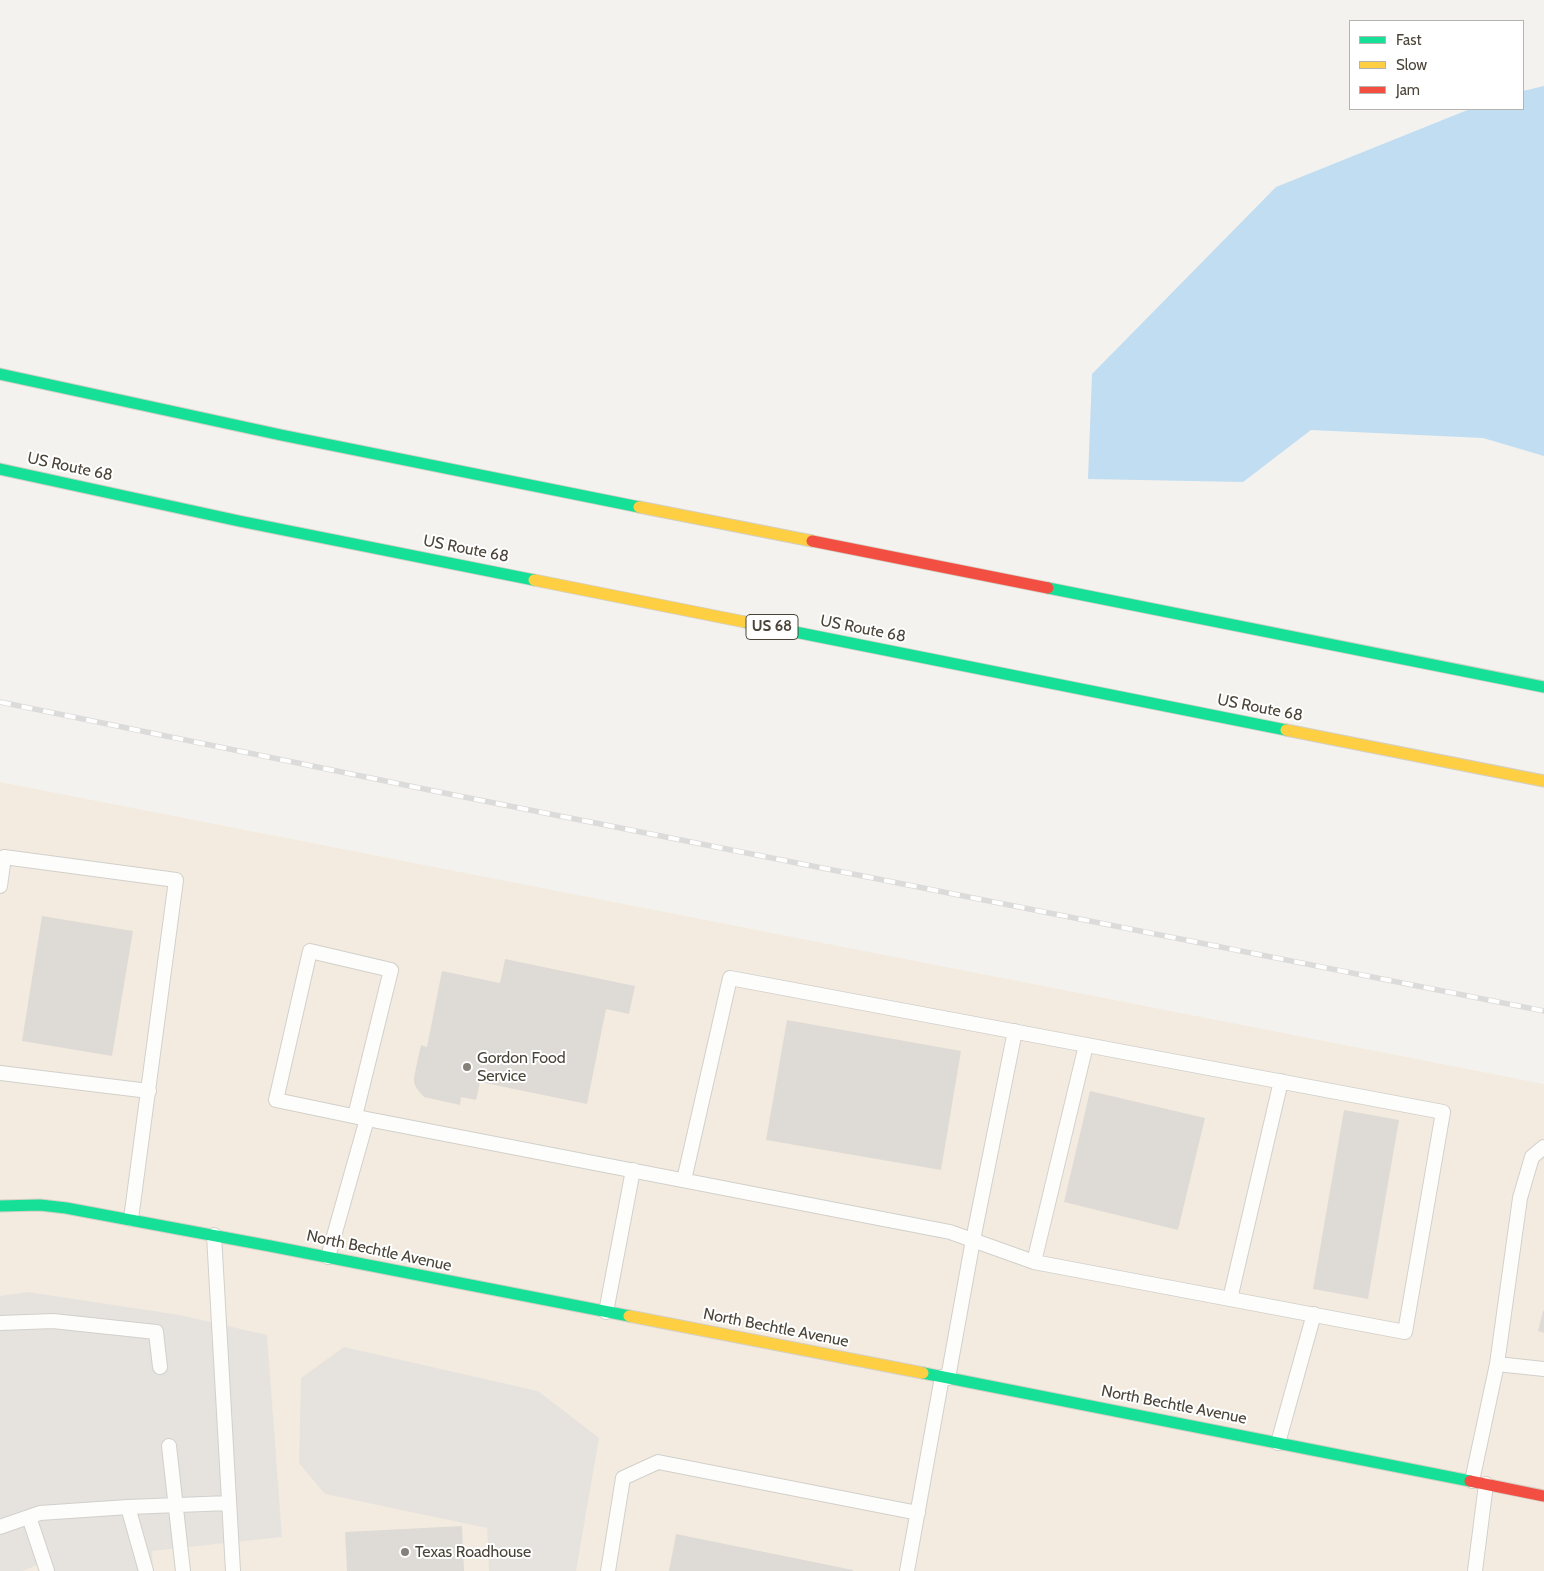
<!DOCTYPE html>
<html>
<head>
<meta charset="utf-8">
<style>
  body { margin:0 }
  #map { position:relative; width:1544px; height:1571px; overflow:hidden; background:#f4f2ee; font-family:Cabin,sans-serif }
  canvas { display:block }
  .legend { position:absolute; left:1349px; top:20px; width:175px; height:90px; box-sizing:border-box; background:#fff; border:1px solid #b7b4b0; margin:0; padding:6px 9px; list-style:none; font-size:15px; color:#4b4439 }
  .legend li { display:flex; align-items:center; gap:10px; height:25px }
  .legend b { width:25px; border:1px solid #b7b4b0 }
</style>
</head>
<body>
<div id="map">
<canvas width="1544" height="1571"></canvas>
<ul class="legend">
<li><b style="height:6px;background:#16e098"></b>Fast</li>
<li><b style="height:6px;background:#ffcf43"></b>Slow</li>
<li><b style="height:6px;background:#f24e42"></b>Jam</li>
</ul>
</div>
<script>
const ctx = document.querySelector('canvas').getContext('2d');
ctx.lineJoin = 'round';
function paint(path, color) { ctx.fillStyle = color; ctx.fill(path, 'evenodd'); }
function trace(path, color, width, dash) { ctx.strokeStyle = color; ctx.lineWidth = width; ctx.lineCap = dash ? 'butt' : 'round'; ctx.setLineDash(dash || []); ctx.stroke(path); }
function write(font, color, halo, rows, align = 'center') {
  ctx.font = font + ' Cabin,sans-serif'; ctx.lineWidth = 4; ctx.setLineDash([]); ctx.textBaseline = 'middle'; ctx.strokeStyle = halo; ctx.fillStyle = color; for (const [text, x, y, turn = 0] of rows) {
    ctx.save(); ctx.translate(x, y); ctx.rotate((+turn || 0) * Math.PI / 180); ctx.textAlign = isNaN(turn) ? turn : align; if (halo) ctx.strokeText(text, 0, 0); ctx.fillText(text, 0, 0); ctx.restore();
  }
}
const commercial = new Path2D(`
  M0,782L1544,1084V1571H0Z`);
const parking = new Path2D(`
  M28,1292L180,1315L267,1335L282,1537L152,1551L153,1571H54L51,1559L23,1571H0V1296Z
  M344,1347L538,1391L599,1438L576,1571H489L487,1528L325,1494L299,1463L301,1378Z`);
const water = new Path2D(`
  M1544,86V456L1483,438L1311,430L1243,482L1088,479L1092,374L1276,187L1470,109H1523V91Z`);
const building = new Path2D(`
  M42,916L133,931L112,1056L22,1041Z
  M505,959L635,986L629,1014L606,1009L587,1104L480,1082L476,1100L461,1097L460,1105L424,1097L417,1089L414,1083V1077L421,1045L427,1047L442,971L500,983Z
  M787,1020L961,1051L941,1170L766,1140Z
  M1090,1091L1205,1118L1178,1230L1064,1202Z
  M1344,1110L1399,1120L1368,1299L1313,1289Z
  M1543,1311H1544V1333L1538,1331Z
  M462,1526L464,1571H347L345,1532Z
  M676,1534L853,1570V1571H669Z`);
const lane = new Path2D(`
  M0,886L4,857L176,880L131,1219
  M0,1073L149,1091
  M355,1116L391,970L310,951L276,1100L367,1119
  M214,1235L233,1571
  M328,1257L367,1119L950,1232L1034,1262L1405,1332L1443,1112L730,978L684,1180
  M1034,1262L1086,1045
  M1230,1299L1281,1081
  M606,1312L633,1170
  M0,1323L53,1321L156,1332L160,1367
  M1497,1364L1544,1369
  M948,1378L973,1240L1015,1031
  M1278,1443L1314,1314
  M169,1446L183,1571
  M1472,1481L1497,1364L1520,1198L1532,1157L1544,1147
  M128,1507L146,1571
  M29,1517L47,1571
  M0,1527L40,1513L128,1507L229,1503
  M608,1571L623,1478L658,1462L918,1513
  M907,1571L942,1377
  M1475,1571L1486,1484`);
const fast = new Path2D(`
  M0,374L281,435L639,507
  M0,469L239,521L534,580
  M1048,588L1544,687
  M745,622L1286,730
  M0,1206L40,1205L66,1208L270,1246L629,1316
  M923,1373L1470,1481`);
const slow = new Path2D(`
  M639,507L812,541
  M534,580L745,622
  M1286,730L1544,781
  M629,1316L923,1373`);
const jam = new Path2D(`
  M812,541L1048,588
  M1470,1481L1544,1496`);
const rail = new Path2D(`
  M0,702L444,793L1544,1011`);
const markers = [
  [467,1067,5,"#868178"],
  [405,1552,5,"#868178"]
];
const shields = [
  [772,627,52]
];
const shieldNames = [
  ["US 68",772,627]
];
const streetNames = [
  ["US Route 68",70,467,12],
  ["US Route 68",466,549,11],
  ["US Route 68",863,629,11],
  ["US Route 68",1260,708,11],
  ["North Bechtle Avenue",379,1251,12],
  ["North Bechtle Avenue",776,1328,11],
  ["North Bechtle Avenue",1174,1405,11]
];
const poiNames = [
  ["Gordon Food",477,1058],
  ["Service",477,1076],
  ["Texas Roadhouse",415,1552]
];
paint(commercial, '#f3ebdf');
paint(parking, '#e6e3df');
paint(water, '#c0ddf1');
paint(building, '#dedbd6');
trace(lane, '#d2d0cb', 16);
trace(fast, '#d3cfc5', 13);
trace(slow, '#d3cfc5', 13);
trace(jam, '#d3cfc5', 13);
trace(lane, '#fdfdfc', 14);
trace(fast, '#16e098', 11);
trace(slow, '#ffcf43', 11);
trace(jam, '#f24e42', 11);
trace(rail, '#dbdbda', 5.5);
trace(rail, '#fff', 4, [11]);
for (const [x, y, r, color] of markers) { const dot = new Path2D(); dot.arc(x, y, r, 0, 2 * Math.PI); ctx.fillStyle = color; ctx.fill(dot); trace(dot, '#fff', 2); }
for (const [x, y, w] of shields) { const box = new Path2D(); box.roundRect(x - w / 2, y - 12.5, w, 25, 4); ctx.fillStyle = '#fff'; ctx.fill(box); trace(box, '#4b4439', 1); }
write('bold 15px', '#4b4439', null, shieldNames);
write('16px', '#4b4439', '#fff', streetNames);
write('16px', '#4b4439', '#fff', poiNames, 'left');
</script>
</body>
</html>
